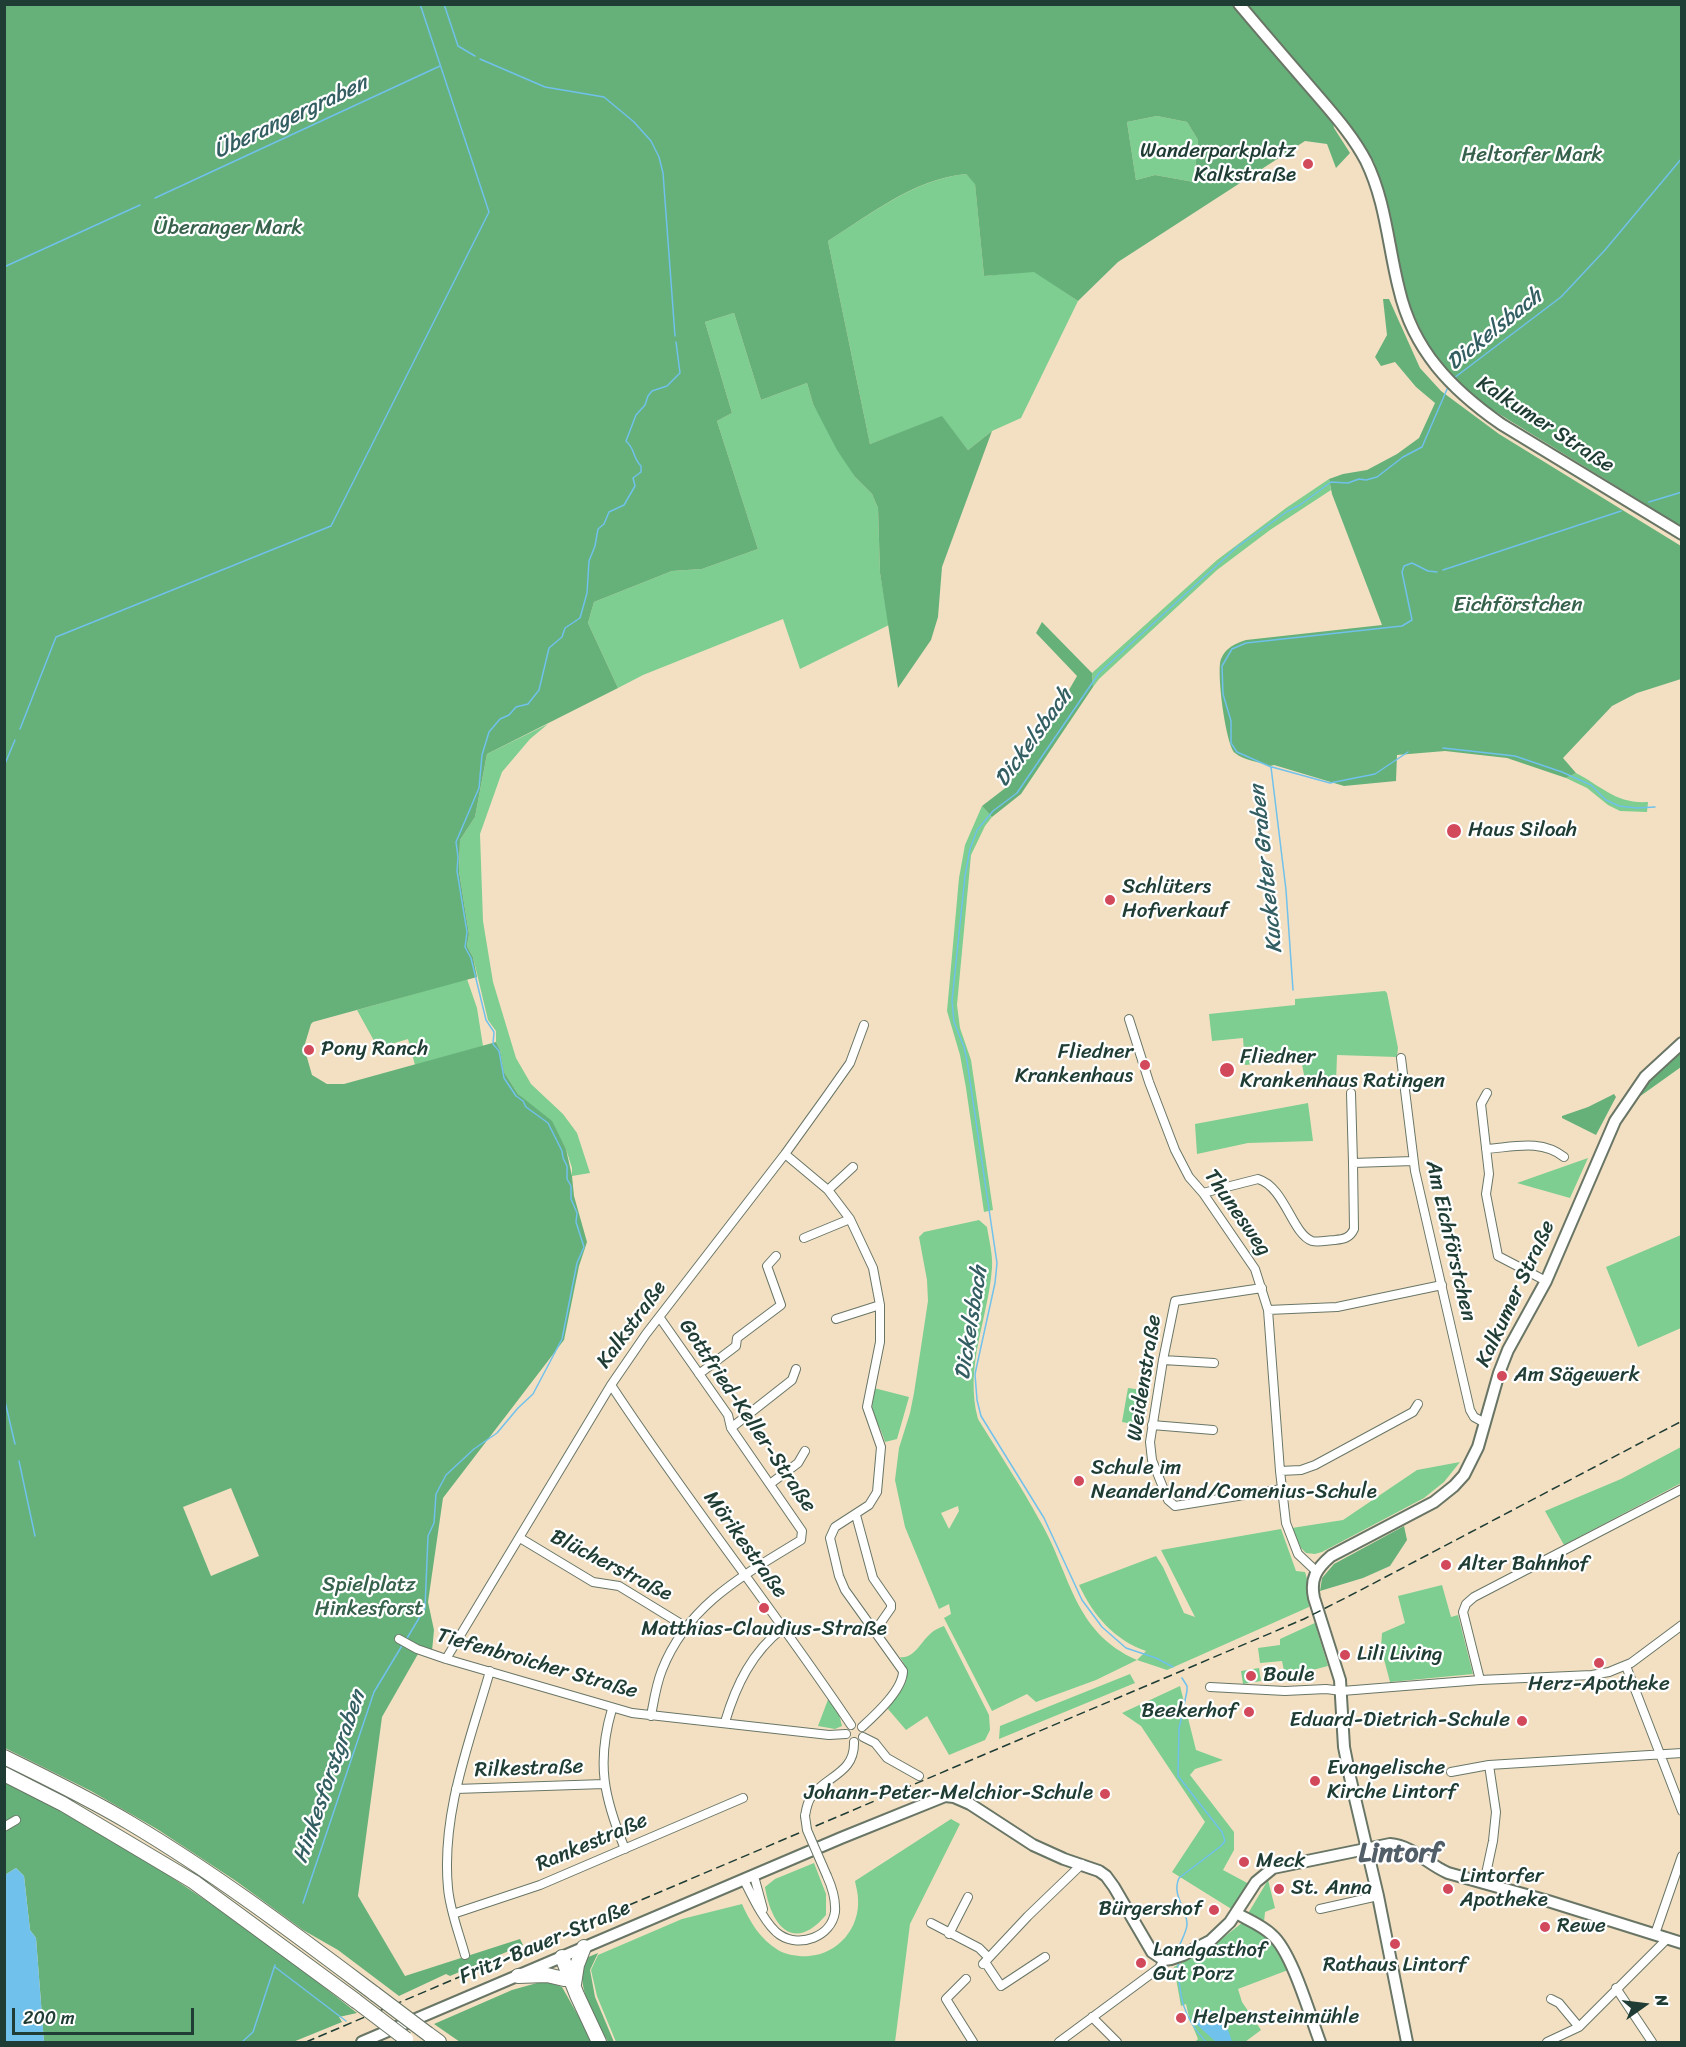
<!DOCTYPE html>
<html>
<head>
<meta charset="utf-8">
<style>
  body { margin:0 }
  #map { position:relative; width:1686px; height:2047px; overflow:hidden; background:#f3e0c3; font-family:Sriracha,sans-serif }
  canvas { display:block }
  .frame { position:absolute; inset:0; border:6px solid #1f3d34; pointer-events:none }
  .north { position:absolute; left:1614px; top:1975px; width:60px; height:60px; -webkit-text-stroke:4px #fff; paint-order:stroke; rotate:76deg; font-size:16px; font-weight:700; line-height:24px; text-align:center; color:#1f3d34 }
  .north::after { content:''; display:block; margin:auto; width:21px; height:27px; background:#1f3d34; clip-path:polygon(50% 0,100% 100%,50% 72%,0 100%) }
  .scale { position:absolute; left:12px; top:2008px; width:182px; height:27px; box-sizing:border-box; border:3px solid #1f3d34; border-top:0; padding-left:8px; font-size:18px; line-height:21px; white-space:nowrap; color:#1f3d34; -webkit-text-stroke:4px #fff; paint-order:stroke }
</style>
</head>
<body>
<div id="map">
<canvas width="1686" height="2047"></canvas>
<div class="frame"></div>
<div class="north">N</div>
<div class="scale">200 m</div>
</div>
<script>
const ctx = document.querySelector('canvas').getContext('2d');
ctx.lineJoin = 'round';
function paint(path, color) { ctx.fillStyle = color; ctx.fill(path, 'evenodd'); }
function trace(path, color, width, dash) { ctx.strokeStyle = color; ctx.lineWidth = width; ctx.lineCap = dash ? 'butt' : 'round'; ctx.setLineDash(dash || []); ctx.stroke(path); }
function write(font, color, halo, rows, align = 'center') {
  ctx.font = font + ' Sriracha,sans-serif'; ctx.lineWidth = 4.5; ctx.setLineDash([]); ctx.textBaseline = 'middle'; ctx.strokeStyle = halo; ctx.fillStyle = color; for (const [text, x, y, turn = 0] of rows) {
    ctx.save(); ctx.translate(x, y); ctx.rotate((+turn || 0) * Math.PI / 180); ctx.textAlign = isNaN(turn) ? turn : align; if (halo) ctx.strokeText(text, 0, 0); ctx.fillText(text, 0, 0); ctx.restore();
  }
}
const green = new Path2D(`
  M1157,116L1187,122L1198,140L1194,182L1155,175L1136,180L1127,122Z
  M966,174L975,183L984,276L1034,271L1078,301L1021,418L992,431L968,450L942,417L870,444L828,241C871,214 915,179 966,174Z
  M734,313L761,400L807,383L813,404L855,477L872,494L878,508L880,573L889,625L800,669L783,619L643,675L618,688L588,623L594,602L672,571L702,569L758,549L717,421L732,413L705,322Z
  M1329,479L1331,490L1270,530L1217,570L1099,679L1093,687L1092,673L1217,560L1286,508Z
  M548,724L530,739L502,772L480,834L483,921L493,982L516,1058L531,1084L563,1114L577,1133L590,1173L572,1176V1168L566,1149L559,1136L518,1094L504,1072L500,1050L496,1042V1031L488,1020L473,957L467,946L469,934L459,871L460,840L475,817L487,754Z
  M1576,773C1603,787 1616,804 1648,802L1647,812L1620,811L1608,805L1587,788L1566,778Z
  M982,806L992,817L985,826L971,855L957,1005L960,1028L971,1060L993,1210L984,1212L966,1088L960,1055L947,1011L959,878L965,845Z
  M467,979L477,1008L483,1046L415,1065L408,1039L378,1048L357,1010Z
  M1385,991L1387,993L1398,1048L1397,1057L1337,1055L1336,1083L1305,1080L1301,1059L1245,1065L1243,1038L1212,1041L1209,1014L1295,1005V999Z
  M1308,1103L1313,1141L1248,1143L1197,1154L1195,1124Z
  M1588,1158L1570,1198L1517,1183Z
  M979,1220L987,1227C989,1240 993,1255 992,1268C988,1320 964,1366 978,1419C999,1453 1021,1486 1040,1521C1071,1574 1073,1632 1137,1660L1146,1651C1114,1640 1093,1615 1079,1585L1156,1556L1163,1567L1184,1613L1195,1617L1161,1550L1281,1529L1296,1571L1305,1572L1308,1582L1309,1607L1167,1670L1137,1660L1096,1680L1036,1702L1027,1694L992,1711L944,1618L951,1614L949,1604L939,1609L905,1527L895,1480L899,1448L910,1413L914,1393L928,1301L927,1280L919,1237L924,1232ZM958,1506L959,1511L949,1529L941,1513Z
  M1681,1235V1328L1638,1347L1606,1267Z
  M874,1388L909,1397L897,1439L885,1442C878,1417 868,1418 874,1388Z
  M1128,1388L1150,1391L1144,1426L1122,1422Z
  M1681,1447V1483L1564,1545L1545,1511L1621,1479Z
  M1460,1462L1444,1482L1424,1498L1322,1552L1315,1554L1306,1553L1301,1548L1292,1528L1343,1520L1417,1470Z
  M1442,1585L1451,1617L1458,1615L1473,1674L1390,1682L1381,1648L1382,1633L1405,1623L1398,1596Z
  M1317,1622V1630L1328,1666L1293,1675V1679L1286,1680L1282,1661L1260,1663L1258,1648L1280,1645V1639Z
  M944,1626L989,1715L990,1730L985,1740L949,1755L927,1716L906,1730L888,1709C901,1688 916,1680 900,1657C914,1659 920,1643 930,1634C934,1630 939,1628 944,1626Z
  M1259,1668L1261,1681L1243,1684L1241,1671Z
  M1130,1674L1135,1683L999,1739L1000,1726Z
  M1180,1686L1196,1750L1223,1760L1195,1769L1190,1775L1234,1832V1850L1223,1870L1251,1885L1233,1910L1172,1872L1205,1822L1141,1726L1122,1713Z
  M829,1697L838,1710L842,1726L835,1729L818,1726Z
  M951,1819L960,1824L910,1924L895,2042H616L597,1996L591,1970L598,1955L682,1919L742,1904C750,1922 760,1939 778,1950C786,1955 800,1957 809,1956C838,1954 860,1928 858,1899C858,1893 856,1887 855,1881Z
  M814,1863L826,1894V1915C793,1954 771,1925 765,1887L775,1879Z
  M1268,1880L1275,1908L1265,1912L1263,1933L1275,1943L1288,1970L1238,1989L1242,2002L1261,2030L1245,2042H1195L1198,2039L1189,2017L1186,2004L1181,2006L1174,1967L1213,1946L1243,1922Z`);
const forest = new Path2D(`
  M5,5H1233L1333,122L1334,128L1350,153L1336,168L1327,144L1305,141L1118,262L1078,301L1034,272L984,276L975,184L966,174C914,179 871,214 828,241L870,444L942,416L968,450L992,431L942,567L938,617L931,640L898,688L880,573L878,508L872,494L855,477L837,450L813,404L807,383L761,400L734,313L705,322L732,413L717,421L758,549L702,569L672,571L594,602L588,623L618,688L487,754L475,817L460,840L459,871L469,934L467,946L473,957L477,977L313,1022L311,1024L304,1047L312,1075L327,1084H344L496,1042L500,1050L504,1072L518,1094L552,1121L566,1149L572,1176L574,1196L587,1242L579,1266L564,1340L443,1498L428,1602L434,1630L432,1651L419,1645L418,1654L382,1717L358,1896L405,1976L520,1939L523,1945L450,1976L446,1974L399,1996L338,1950L303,1930L236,1881L157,1829L91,1791L5,1748ZM1157,116L1187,122L1198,140L1194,182L1155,175L1136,180L1127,122ZM231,1488L259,1556L211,1576L183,1507Z
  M1245,5H1681V526L1478,401L1445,369L1431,352L1406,298L1388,205L1374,162L1342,118Z
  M1383,299H1389L1420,368L1441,391L1499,434L1681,546V679L1637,693L1612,706L1563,758L1576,773L1566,778L1507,758L1445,751L1397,755L1396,781L1344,786L1274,765L1270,766C1260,762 1243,760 1235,753C1226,746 1216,671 1221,659C1225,648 1236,643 1246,640L1382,625L1332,494L1329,479L1343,474L1367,470L1397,454L1419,438L1435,403L1416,387L1395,362L1381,366L1375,357L1387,335Z
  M1042,622L1092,673L1093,687L1021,794L992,817L982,806L1008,786L1026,749L1046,730L1077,676L1036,633Z
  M1681,1048V1067L1632,1102L1661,1067Z
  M1614,1094L1616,1097L1596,1135L1562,1118V1116L1588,1107Z
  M1404,1526L1407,1540L1390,1566L1363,1578L1320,1591L1322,1578L1334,1564Z
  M4,1782C133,1845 246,1924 357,2013L339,2017L342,2022L293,2042H44L36,1938L30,1930L24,1876L16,1868L5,1875Z
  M598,1953L590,1970L595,1997L614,2042H608C596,2018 573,1986 586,1958Z
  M537,1983H551L562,1987L593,2042H460L434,2024L512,1990Z`);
const water = new Path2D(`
  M16,1868L24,1876L30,1930L36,1938L44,2042H5V1875Z
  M1205,2009C1220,2011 1229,2028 1232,2042H1216L1195,2023V2015Z`);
const stream = new Path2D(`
  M444,4L458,46L475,56
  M480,59L545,87L604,97L634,122L651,141L659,157L663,173L675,336
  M155,198L440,66
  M4,267L140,205
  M1454,378L1561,297L1605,250L1682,158
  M1649,502L1682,492
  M1443,570L1621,511
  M20,729L56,637L331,526L489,212L420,4
  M1443,748L1515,756L1562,772L1591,785L1606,800L1619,806L1637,808L1655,807
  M4,766L15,740
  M1272,767L1330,783L1375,774L1408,752
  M1293,990L1286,890L1271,767L1237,752L1231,743V721L1223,694L1222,666L1232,649L1246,643L1402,626L1412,620L1402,572L1404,566L1412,563L1428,571L1437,572
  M4,1397L15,1444
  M19,1461L35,1536
  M406,1640L425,1608L428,1536L434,1523L436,1494L446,1475L474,1449L497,1433L518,1408L533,1394L562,1339L577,1263L584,1247L576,1222L577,1213L571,1199V1186L567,1179V1166L563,1158L562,1151L548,1123L526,1107L523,1101L516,1096L504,1078L499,1051L493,1044L494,1032L486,1020L471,958L465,947L467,932L457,871L458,857L456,842L479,788L482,755L489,732L500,719L509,715L516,707L528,704L539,690L549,648L562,637L565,628L580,618L587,593L589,561L595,546L598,529L604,524L609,512L624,505L635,486L633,478L641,472V466C632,457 636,450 626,441L636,415L645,405L648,396L652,391L667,386L680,373L676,342
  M1173,1667L1156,1658L1126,1648L1102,1627L1082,1600L1044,1518L981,1416L977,1400L975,1374L995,1283L997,1263L967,1061L964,1047L954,1022L952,1001L965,876L970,849L977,830L993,811L1017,793L1099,673L1237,547L1288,511L1300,505L1331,482L1348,483L1359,479L1366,480L1377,477L1403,457L1422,447L1448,387
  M303,1903L374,1692L403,1644
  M1177,1953C1179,1944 1186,1934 1187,1925C1188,1909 1171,1896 1179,1878L1221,1846L1225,1841L1222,1832L1178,1776L1179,1729L1187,1691V1686L1182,1678
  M1178,1961C1179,1996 1182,2016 1206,2042
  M275,1967L346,2021
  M242,2042L253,2032L275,1965`);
const street = new Path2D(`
  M1129,1019L1149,1082L1175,1150L1189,1177L1203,1193L1255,1269L1268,1310L1280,1471L1286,1523L1298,1554L1316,1571
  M1401,1058L1415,1171L1470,1410L1474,1417L1485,1423
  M1351,1093L1353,1163
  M1487,1093L1481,1104L1489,1174L1486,1194L1498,1256L1546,1281
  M1486,1149C1514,1147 1541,1139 1564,1157
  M785,1154L828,1190L850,1219L873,1268L880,1305V1342L867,1407L881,1447L877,1492L869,1505L835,1527L830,1538L839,1576L845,1590L903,1671C903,1690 875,1715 862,1727
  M828,1190L853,1167
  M1203,1193L1258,1179C1285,1187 1292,1234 1312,1241C1319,1243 1328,1240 1335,1240C1344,1239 1350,1238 1354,1229L1353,1163L1413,1161
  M804,1238L850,1219
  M1262,1288L1175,1301L1163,1360L1150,1442L1152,1460L1168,1500L1175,1506L1282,1489
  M1268,1310L1337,1307L1442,1285
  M836,1319L880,1305
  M1163,1360L1214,1363
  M699,1374L736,1346L737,1338L781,1305L767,1266L776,1256
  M611,1385C687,1501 774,1610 851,1725
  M1152,1425L1213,1430
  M731,1428L792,1380L796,1369
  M1280,1471L1301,1470L1315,1465L1413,1412L1418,1404
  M770,1484L798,1463L805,1451
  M856,1515L873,1578L891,1604V1608L875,1631
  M520,1538L593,1582L619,1586L686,1627
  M399,1639L417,1649L446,1659L632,1713L829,1735L846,1734
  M446,1659L611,1385L646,1334L785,1154L826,1097L850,1063L864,1025
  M1626,1666L1682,1811
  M1480,1680L1463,1612L1466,1604L1474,1597L1682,1489
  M1210,1687L1285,1691L1326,1689L1342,1691L1480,1680L1592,1675L1609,1672L1631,1663L1682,1625
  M612,1709C596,1763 604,1798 625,1849
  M651,1716C654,1700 656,1685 662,1670C688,1604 744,1575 801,1540L802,1531L731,1428L728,1415L660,1318
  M725,1722C736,1685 752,1652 783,1628
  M863,1737L875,1743L887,1758L919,1776
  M1451,1772L1489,1765L1682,1753
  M456,1789L604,1784
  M805,1816C806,1810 807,1803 811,1797C825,1776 855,1774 854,1742
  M4,1827L16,1820
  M754,1876L763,1909
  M744,1880C752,1896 766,1926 780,1935C800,1948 831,1937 835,1912C836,1899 832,1887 827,1876
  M1484,1883L1493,1841L1496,1812L1489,1765
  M1320,1909L1378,1896
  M453,1914L540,1885L743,1798
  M931,1923L979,1948L988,1957
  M949,1934L968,1897
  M1655,1934L1682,1856
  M465,1955C459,1933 450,1911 448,1888C441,1813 470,1741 490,1671
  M985,1962L1001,1986L1045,1957
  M983,1964L1028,1916L1082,1864
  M966,1979L946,1999L973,2042
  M1616,1988L1652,2042
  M1551,1999L1559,2003L1579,2027
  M1092,2017L1117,2042
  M1059,2042L1159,1968L1164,1960
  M1547,2042L1579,2027L1668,1938`);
const secondary = new Path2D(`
  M1239,4C1265,35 1291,65 1317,95C1334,115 1353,136 1366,161C1386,202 1388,246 1399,289C1413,350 1451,389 1501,424L1682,534
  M1236,1913C1248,1920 1262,1925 1272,1935C1292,1952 1310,2016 1320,2042
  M362,2042L841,1838L945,1796L954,1797L970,1804L1033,1845L1064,1859L1099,1871L1106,1876L1114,1887L1152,1952L1164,1960L1171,1959L1183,1955L1210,1941L1230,1922L1256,1882L1273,1868L1390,1844C1413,1846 1427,1864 1448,1873L1548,1901L1682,1943
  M1407,2042L1378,1896L1350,1777L1344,1747L1340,1680L1314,1598C1310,1579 1316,1569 1331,1556L1434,1502L1454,1486L1464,1475L1478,1447L1499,1373L1508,1350L1546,1281L1615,1121L1645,1077L1682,1043`);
const highway = new Path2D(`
  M4,1757C47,1778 90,1799 130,1823C216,1874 295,1934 375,1994
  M4,1774L63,1804L194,1882L356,2001
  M562,1957L577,1995L599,2042
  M518,1976L547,1975L564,1979
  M574,1984L577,1965L584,1947
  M428,2034L439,2042`);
const rail = new Path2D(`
  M306,2042L1304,1619L1357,1592L1682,1421`);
const streetBridge = new Path2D(`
  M805,1816L807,1830L827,1876`);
const highwayBridge = new Path2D(`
  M375,1994L428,2034
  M356,2001L406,2039`);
const markers = [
  [1308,164,6,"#d1495b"],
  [1454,831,8,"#d1495b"],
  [1110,900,6,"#d1495b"],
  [309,1050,6,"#d1495b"],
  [1145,1065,6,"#d1495b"],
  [1227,1070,8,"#d1495b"],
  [1502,1376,6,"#d1495b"],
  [1079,1481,6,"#d1495b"],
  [1446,1565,6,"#d1495b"],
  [764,1608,6,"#d1495b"],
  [1345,1655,6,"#d1495b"],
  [1599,1663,6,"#d1495b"],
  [1251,1676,6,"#d1495b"],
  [1249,1712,6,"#d1495b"],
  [1522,1721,6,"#d1495b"],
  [1315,1781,6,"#d1495b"],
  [1105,1794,6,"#d1495b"],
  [1244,1862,6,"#d1495b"],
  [1279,1889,6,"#d1495b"],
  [1448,1889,6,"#d1495b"],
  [1214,1910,6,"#d1495b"],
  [1545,1927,6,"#d1495b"],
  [1395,1944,6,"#d1495b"],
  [1141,1963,6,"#d1495b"],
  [1181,2018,6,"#d1495b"]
];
const poiNames = [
  ["Wanderparkplatz",1296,152,"right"],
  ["Kalkstraße",1296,176,"right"],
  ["Haus Siloah",1468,831],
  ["Schlüters",1122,888],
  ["Hofverkauf",1122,912],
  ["Pony Ranch",321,1050],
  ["Fliedner",1133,1053,"right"],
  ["Krankenhaus",1133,1077,"right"],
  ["Fliedner",1240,1058],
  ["Krankenhaus Ratingen",1240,1082],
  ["Am Sägewerk",1514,1376],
  ["Schule im",1091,1469],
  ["Neanderland/Comenius-Schule",1091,1493],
  ["Alter Bahnhof",1458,1565],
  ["Matthias-Claudius-Straße",764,1630,"center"],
  ["Lili Living",1357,1655],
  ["Boule",1263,1676],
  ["Herz-Apotheke",1599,1685,"center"],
  ["Beekerhof",1237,1712,"right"],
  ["Eduard-Dietrich-Schule",1510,1721,"right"],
  ["Evangelische",1327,1769],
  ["Kirche Lintorf",1327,1793],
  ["Johann-Peter-Melchior-Schule",1093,1794,"right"],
  ["Meck",1256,1862],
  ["Lintorfer",1460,1877],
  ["Apotheke",1460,1901],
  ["St. Anna",1291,1889],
  ["Bürgershof",1202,1910,"right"],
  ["Rewe",1557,1927],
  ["Landgasthof",1153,1951],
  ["Gut Porz",1153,1975],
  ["Rathaus Lintorf",1395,1966,"center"],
  ["Helpensteinmühle",1193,2018]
];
const parkNames = [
  ["Heltorfer Mark",1532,156],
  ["Überanger Mark",228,229],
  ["Eichförstchen",1518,606],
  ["Spielplatz",369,1586],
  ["Hinkesforst",369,1610]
];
const streetNames = [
  ["Kalkumer Straße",1545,425,33],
  ["Thunesweg",1237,1213,55],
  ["Am Eichförstchen",1450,1241,77],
  ["Kalkumer Straße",1516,1294,-65],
  ["Kalkstraße",632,1325,-54],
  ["Weidenstraße",1145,1378,-81],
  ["Gottfried-Keller-Straße",747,1416,56],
  ["Mörikestraße",745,1545,54],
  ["Blücherstraße",611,1566,27],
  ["Tiefenbroicher Straße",537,1664,16],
  ["Rilkestraße",529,1769,-2],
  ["Rankestraße",592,1843,-23],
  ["Fritz-Bauer-Straße",545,1943,-23]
];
const waterNames = [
  ["Überangergraben",291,118,-25],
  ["Dickelsbach",1495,330,-39],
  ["Dickelsbach",1034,738,-54],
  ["Kuckelter Graben",1267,869,-96],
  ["Dickelsbach",972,1323,-81],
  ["Hinkesforstgraben",330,1777,-71]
];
const districtNames = [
  ["Lintorf",1400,1854]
];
paint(green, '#7dce90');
paint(forest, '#66b17a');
paint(water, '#70c1eb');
trace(stream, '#70c1eb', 1.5);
trace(street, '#697666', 10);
trace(secondary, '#697666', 14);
trace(highway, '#697666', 16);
trace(street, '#fff', 8);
trace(secondary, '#fff', 10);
trace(highway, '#fff', 14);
trace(rail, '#1f3d34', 1.5, [9, 4.5]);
trace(streetBridge, '#697666', 10, []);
trace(highwayBridge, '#697666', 16, []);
trace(streetBridge, '#fff', 8);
trace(highwayBridge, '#fff', 14);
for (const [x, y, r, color] of markers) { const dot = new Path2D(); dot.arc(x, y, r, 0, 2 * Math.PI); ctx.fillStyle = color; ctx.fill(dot); trace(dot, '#fff', 2); }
write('21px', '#1f3d34', '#fff', poiNames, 'left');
write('21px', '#36614b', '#fff', parkNames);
write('21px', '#1f3d34', '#fff', streetNames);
write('italic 22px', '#335e62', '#fff', waterNames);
write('bold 27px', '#525e68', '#fff', districtNames);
</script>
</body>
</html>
